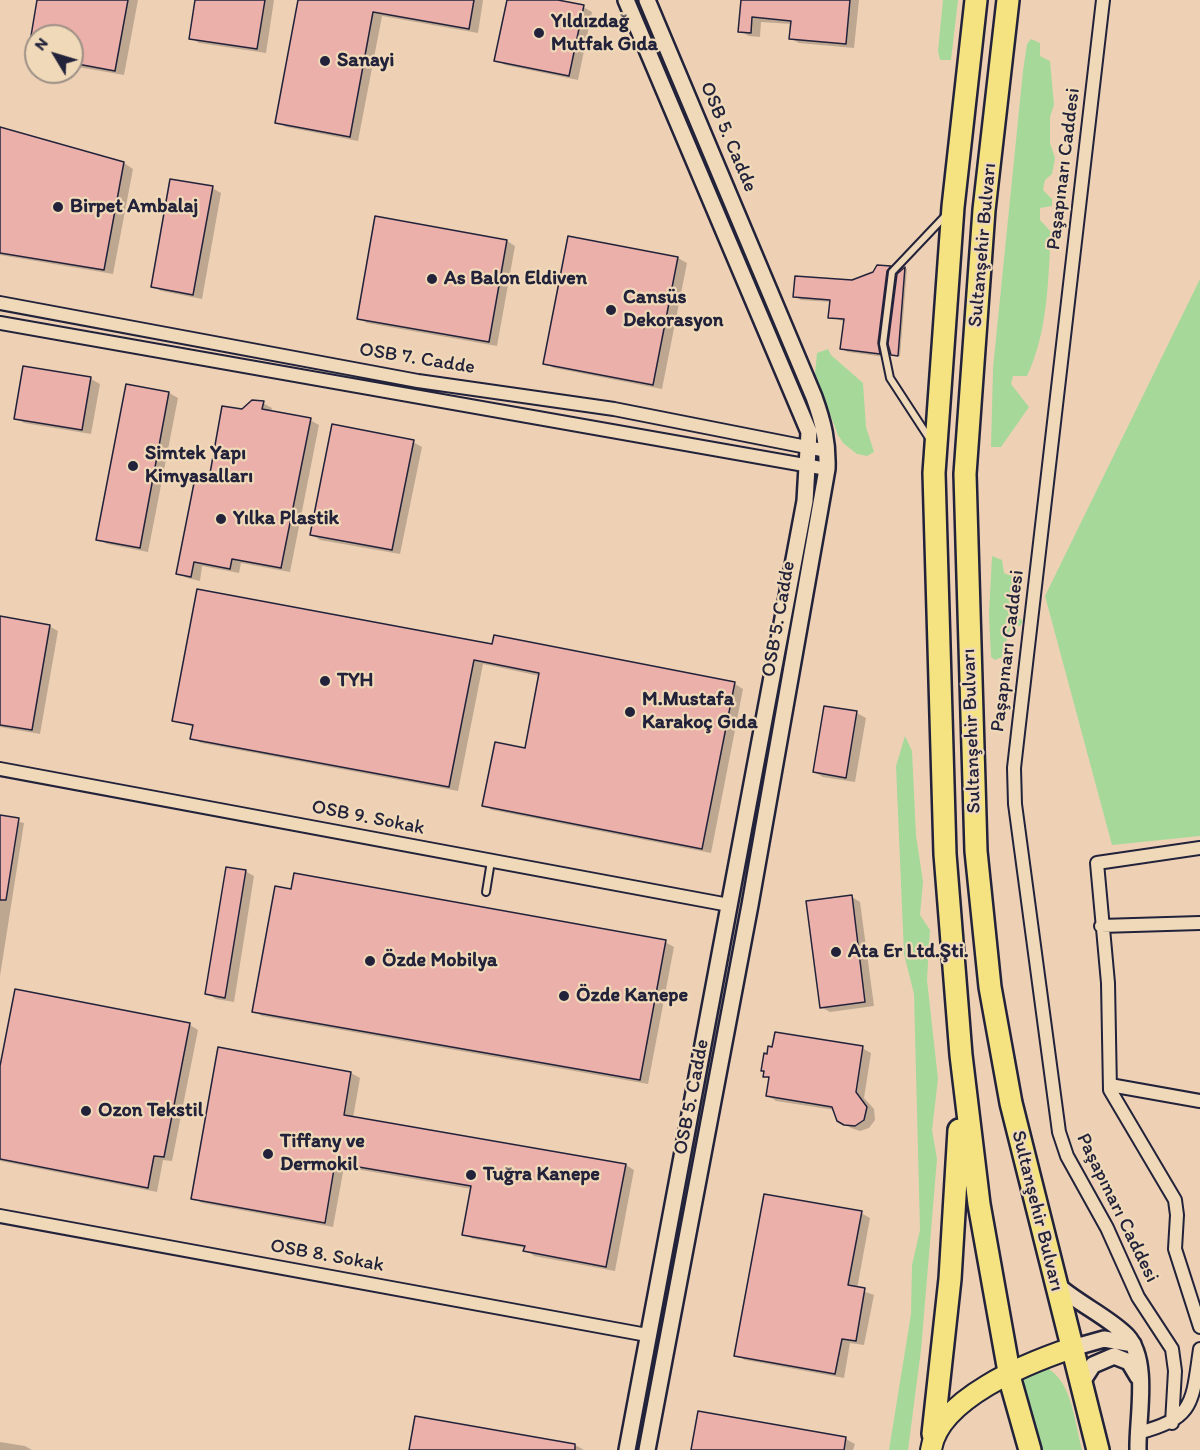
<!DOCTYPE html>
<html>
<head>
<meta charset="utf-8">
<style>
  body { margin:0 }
  #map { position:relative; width:1200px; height:1450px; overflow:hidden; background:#eed1b5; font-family:Itim,sans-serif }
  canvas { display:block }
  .north { position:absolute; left:24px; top:24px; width:60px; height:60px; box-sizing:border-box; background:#efd9b8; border:2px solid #9d9086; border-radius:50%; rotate:308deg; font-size:16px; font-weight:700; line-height:24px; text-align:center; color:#22223b }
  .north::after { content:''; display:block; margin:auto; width:21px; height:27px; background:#22223b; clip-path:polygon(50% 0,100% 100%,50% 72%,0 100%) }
</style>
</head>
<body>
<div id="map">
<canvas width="1200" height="1450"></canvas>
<div class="north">N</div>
</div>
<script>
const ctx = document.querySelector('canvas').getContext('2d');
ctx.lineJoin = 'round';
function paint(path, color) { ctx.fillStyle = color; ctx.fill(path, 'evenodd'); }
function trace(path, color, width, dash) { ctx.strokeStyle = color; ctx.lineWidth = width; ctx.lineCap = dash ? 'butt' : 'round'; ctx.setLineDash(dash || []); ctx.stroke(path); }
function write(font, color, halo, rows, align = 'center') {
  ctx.font = font + ' Itim,sans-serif'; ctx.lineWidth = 4.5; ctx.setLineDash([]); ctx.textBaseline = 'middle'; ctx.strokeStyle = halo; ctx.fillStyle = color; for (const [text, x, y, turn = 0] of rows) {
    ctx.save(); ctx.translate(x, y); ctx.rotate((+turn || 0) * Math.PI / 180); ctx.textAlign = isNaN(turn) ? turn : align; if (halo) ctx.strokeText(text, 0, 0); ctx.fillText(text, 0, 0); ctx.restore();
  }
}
const green = new Path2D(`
  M943,0H958L951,60H940L938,51Z
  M1031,39L1040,43V56L1050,61L1054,105L1050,117V143L1055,158L1052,174L1045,180L1043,190L1052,199V206L1040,208V220L1051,232C1048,281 1048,332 1027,376H1013L1011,384L1029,407L1001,447H991L993,368L1023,71L1027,44Z
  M1200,279V836L1112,845L1045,596Z
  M828,349L831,355L863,383L866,427L874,452L867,456L857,454L843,443L838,435L815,374L817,353Z
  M992,556L1002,560L1004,573L1017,578L1022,584L1012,599L1013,614L1023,621L1020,626H1011L1002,657L995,660L991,657L989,614Z
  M905,736L912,751L916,835L923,882L920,915L930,930L927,980L938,1079L932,1130L937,1159L921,1350L908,1450H889L911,1314L912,1265L920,1230L914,994L904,954L896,766Z
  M1045,1367C1072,1379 1075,1424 1082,1450H1040L1023,1383L1025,1377Z`);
const shadow = new Path2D(`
  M39,0H138L124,75L72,66V36H36V59L29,55Z
  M197,0H274L266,53L199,43L191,38Z
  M300,0H483L478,33L382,16L358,141L286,127L277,122Z
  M508,0H551L583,7L592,12L578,80L505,65L496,60Z
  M743,0H859L854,48L799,43L790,38L792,24L761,22L760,37L749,36L740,31Z
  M0,129L124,163L133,169L113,274L0,255Z
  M212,188L221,193L202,299L161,291L152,286Z
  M569,237L678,258L687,263L662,389L554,368L545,363Z
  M507,241L515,246L497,346L367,323L358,318Z
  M878,266L896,271L893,275L884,348L885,357L848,352L841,349L846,322L830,317L832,302L801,300L794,296L853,282L874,273Z
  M905,268L907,269L900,356L892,354Z
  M24,367L91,379L100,384L91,434L24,423L15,418Z
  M169,393L178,398L148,552L107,544L98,539Z
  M263,403L272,408L271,412L310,420L319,425L290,572L241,563L239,573L202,566L200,581L187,578L178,573L210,481L243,410Z
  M413,442L422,447L400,554L320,540L312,535Z
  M0,618L49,626L58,631L40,734L0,727Z
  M493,646L735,684L743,689L711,853L492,810L484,805L526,750L540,676L483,664L458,791L201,743L192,738L194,727L174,720Z
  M857,713L866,718L855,782L823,777L814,772Z
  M0,817L24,823L0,976Z
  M245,871L254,876L234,1002L216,999L207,993Z
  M852,897L860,902L874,1006L830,1012L821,1007Z
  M665,942L674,947L648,1084L262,1016L253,1011Z
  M190,1025L198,1030L172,1161L163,1160L157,1192L0,1161V1074Z
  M862,1048L871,1053L864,1098L874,1109L875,1120L869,1128L860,1131L851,1128L841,1122L835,1110L776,1101L768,1096L770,1079L765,1076Z
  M351,1073L360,1078L353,1118L626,1165L634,1170L615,1271L534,1256L526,1248L473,1239L464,1234L472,1189L344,1167L333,1227L202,1203L193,1198Z
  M861,1213L870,1218L857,1289L874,1295L864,1345L850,1343L844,1378L745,1360L736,1355Z
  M699,1413L846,1439L855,1444L853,1450H692Z
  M416,1417L577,1446L584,1450H410Z
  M0,1442L25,1446L32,1450H0Z`);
const building = new Path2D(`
  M37,0H128L115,71L72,63V36H31Z
  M195,0H265L257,49L189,39Z
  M298,0H474L469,29L373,12L350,137L275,123Z
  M507,0H558L584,5L569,76L494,61Z
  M741,0H850L846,44L789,39L791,21L752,17L751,33L738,32Z
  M0,127L124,162L104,270L0,253Z
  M170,179L213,186L193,295L151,287Z
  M375,216L507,240L489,342L357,319Z
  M568,236L678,257L653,385L543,364Z
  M877,265L891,266L887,271L878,343L880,354L840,349L844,319L828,318L830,300L793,297L795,276L852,280L873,272Z
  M905,267L898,356L891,355L888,344L897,274Z
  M23,366L91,377L82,430L14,419Z
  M126,384L169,392L140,548L96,540Z
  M252,400L264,401L262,409L311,418L281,568L232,559L230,569L194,562L191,577L176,574L195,478L209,479L222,406L242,409Z
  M332,424L414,440L392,550L310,535Z
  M197,589L492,644L494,635L735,682L702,849L482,806L495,742L525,748L539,673L474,660L449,787L190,739L193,725L172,721Z
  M0,616L50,625L32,730L0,725Z
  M824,706L857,711L846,778L813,772Z
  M0,815L19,818L6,900H0Z
  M226,867L246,870L225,998L205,994Z
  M294,873L666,940L640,1080L252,1012L275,886L291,889Z
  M852,895L865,1002L820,1008L806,901Z
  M15,989L190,1023L164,1157L154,1156L148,1188L0,1159V1066Z
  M775,1032L863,1046L856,1092L867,1107L864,1120L855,1126L844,1125L837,1121L832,1107L766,1096L769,1077H763L764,1071H761L764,1053L767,1054L768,1046L772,1047Z
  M218,1047L351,1072L344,1115L626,1164L606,1267L523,1251L525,1246L462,1235L471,1186L335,1163L325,1223L191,1199Z
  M764,1194L862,1211L848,1285L865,1288L856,1341L842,1339L835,1374L734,1356Z
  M698,1411L846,1437L844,1450H691Z
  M415,1416L575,1444V1450H409Z`);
const service = new Path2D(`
  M931,441L890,378L883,344L892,272L947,214
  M486,892L491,861`);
const minor = new Path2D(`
  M1103,0L1019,724L1014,768L1015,804L1059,1132L1067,1156L1107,1228L1138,1297L1172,1349L1175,1371L1172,1423
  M0,303L418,381L614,409L827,451
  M0,323L827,469
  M0,769L729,905
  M1200,848L1097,863L1108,983L1110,1090L1175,1200L1177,1215L1175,1249L1200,1327
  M1101,926L1200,923
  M1110,1085L1200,1101
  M0,1216L647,1335
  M1138,1433C1195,1418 1192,1403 1200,1349`);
const tertiary = new Path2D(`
  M626,0L809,432L805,501L627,1450
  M1056,1284C1077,1303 1110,1318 1127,1336C1150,1361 1137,1419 1138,1450
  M1072,1348L1104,1339L1133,1344
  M1080,1385L1093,1365L1114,1356L1129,1362L1138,1377
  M647,1450L750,905L827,469C828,442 823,422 814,397L647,0`);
const primary = new Path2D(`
  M931,1450C938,1399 1027,1363 1072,1348`);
const trunk = new Path2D(`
  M976,0L953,207L934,473L945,854L961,1055L979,1204L1011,1383L1030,1450
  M1008,0L984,210L965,474L976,851L990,987L1011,1103L1098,1450
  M933,1434L950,1279L959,1130`);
const markers = [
  [539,33,6,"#22223b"],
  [325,61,6,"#22223b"],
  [58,207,6,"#22223b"],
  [432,279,6,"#22223b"],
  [611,310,6,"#22223b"],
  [133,466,6,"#22223b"],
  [221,519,6,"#22223b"],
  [325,681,6,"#22223b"],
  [630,712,6,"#22223b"],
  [836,952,6,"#22223b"],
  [370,961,6,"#22223b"],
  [564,996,6,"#22223b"],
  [86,1111,6,"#22223b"],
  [268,1154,6,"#22223b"],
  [471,1175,6,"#22223b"]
];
const poiNames = [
  ["Yıldızdağ",551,22],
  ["Mutfak Gıda",551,45],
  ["Sanayi",337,61],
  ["Birpet Ambalaj",70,207],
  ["As Balon Eldiven",444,279],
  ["Cansüs",623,298],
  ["Dekorasyon",623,321],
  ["Simtek Yapı",145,454],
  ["Kimyasalları",145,477],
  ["Yılka Plastik",233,519],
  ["TYH",337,681],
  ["M.Mustafa",642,700],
  ["Karakoç Gıda",642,723],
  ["Ata Er Ltd.Şti.",848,952],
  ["Özde Mobilya",382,961],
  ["Özde Kanepe",576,996],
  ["Ozon Tekstil",98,1111],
  ["Tiffany ve",280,1142],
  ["Dermokil",280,1165],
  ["Tuğra Kanepe",483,1175]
];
const streetNames = [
  ["OSB 5. Cadde",728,137,67],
  ["Paşapınarı Caddesi",1064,169,-83],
  ["Sultanşehir Bulvarı",983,245,-85],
  ["OSB 7. Cadde",417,359,9],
  ["OSB 5. Cadde",779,619,-80],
  ["Paşapınarı Caddesi",1008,651,-83],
  ["Sultanşehir Bulvarı",972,731,-92],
  ["OSB 9. Sokak",368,818,11],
  ["OSB 5. Cadde",692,1097,-79],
  ["Paşapınarı Caddesi",1117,1208,64],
  ["Sultanşehir Bulvarı",1037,1211,76],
  ["OSB 8. Sokak",327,1256,10]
];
paint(green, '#a6d89a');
paint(shadow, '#0003');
paint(building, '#ebb0a9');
trace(building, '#22223b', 1.5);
trace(service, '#22223b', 10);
trace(minor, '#22223b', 16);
trace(tertiary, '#22223b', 20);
trace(primary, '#22223b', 24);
trace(trunk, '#22223b', 26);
trace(service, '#efd9b8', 6);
trace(minor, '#efd9b8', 12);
trace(tertiary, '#efd9b8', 15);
trace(primary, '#f5e382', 20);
trace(trunk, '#f5e382', 21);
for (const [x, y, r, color] of markers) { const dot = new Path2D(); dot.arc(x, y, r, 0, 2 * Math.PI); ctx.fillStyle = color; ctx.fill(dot); trace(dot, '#efd9b8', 2); }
write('bold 20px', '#22223b', '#efd9b8', poiNames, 'left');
write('20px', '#22223b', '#efd9b8', streetNames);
</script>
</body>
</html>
